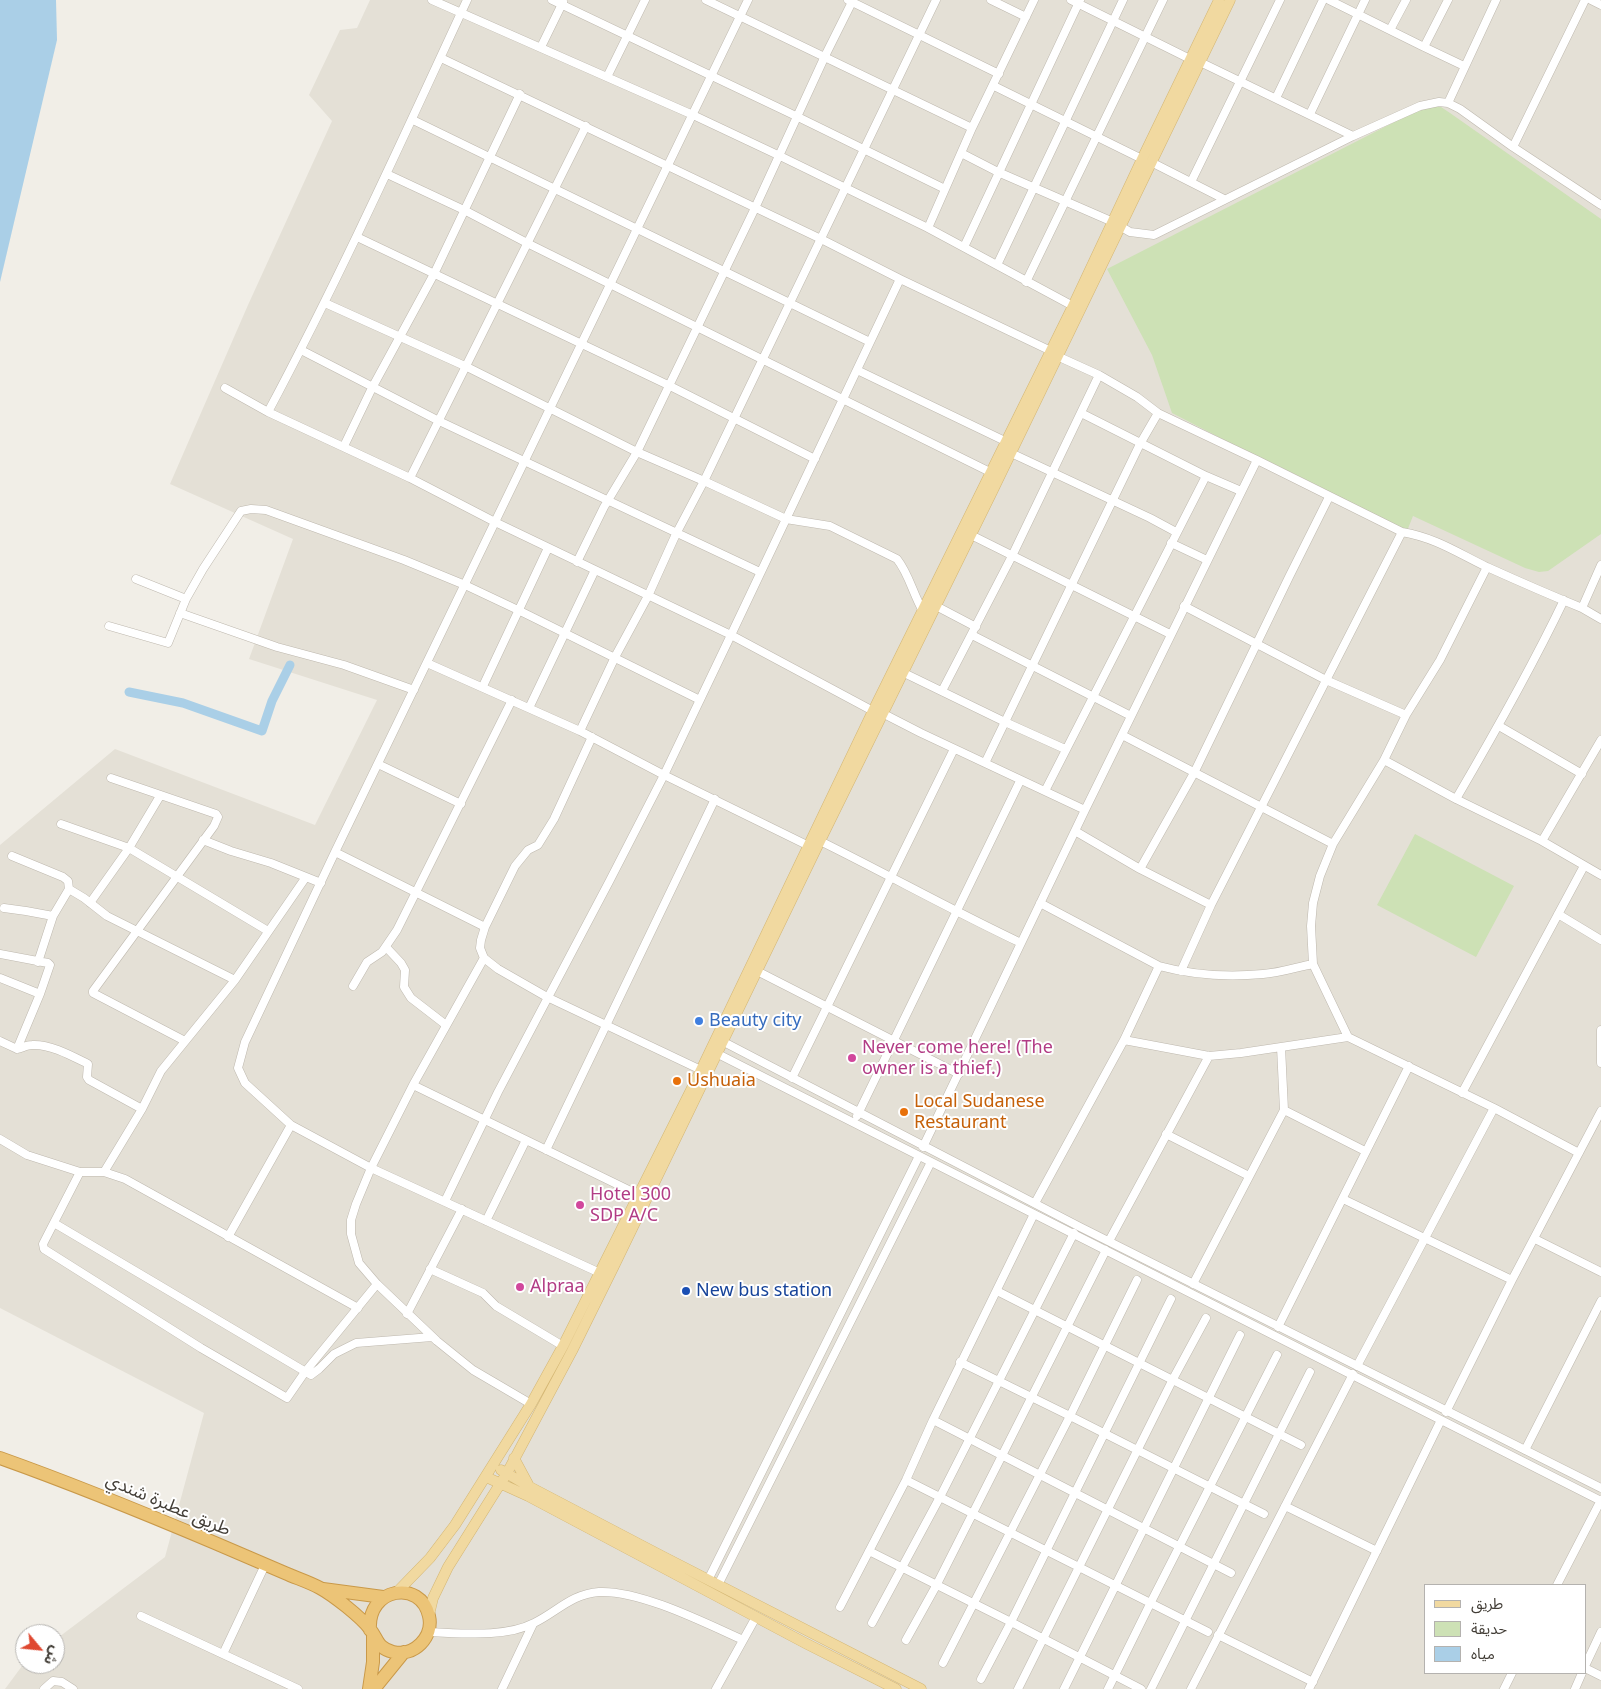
<!DOCTYPE html>
<html>
<head>
<meta charset="utf-8">
<style>
  body { margin:0 }
  #map { position:relative; width:1601px; height:1689px; overflow:hidden; background:#f1eee7; font-family:"Noto Sans","Noto Sans Arabic",sans-serif }
  canvas { display:block }
  .legend { position:absolute; left:1424px; top:1584px; width:162px; height:90px; box-sizing:border-box; background:#fff; border:1px solid #b4b2af; margin:0; padding:6px 9px; list-style:none; font-size:15px; color:#433e37 }
  .legend li { display:flex; align-items:center; gap:10px; height:25px }
  .legend b { width:25px; border:1px solid #b4b2af }
  .north { position:absolute; left:15px; top:1624px; width:50px; height:50px; box-sizing:border-box; background:#fff; border:1px solid #b4b2af; border-radius:50%; rotate:118deg; font-size:14px; font-weight:700; line-height:20px; text-align:center; color:#433e37 }
  .north::after { content:''; display:block; margin:auto; width:18px; height:22px; background:#df4830; clip-path:polygon(50% 0,100% 100%,50% 72%,0 100%) }
</style>
</head>
<body>
<div id="map">
<canvas width="1601" height="1689"></canvas>
<ul class="legend">
<li><b style="height:6px;background:#f1d9a0"></b>طريق</li>
<li><b style="height:14px;background:#cde1b5"></b>حديقة</li>
<li><b style="height:14px;background:#aacfe7"></b>مياه</li>
</ul>
<div class="north">ش</div>
</div>
<script>
const ctx = document.querySelector('canvas').getContext('2d');
ctx.lineJoin = 'round';
function paint(path, color) { ctx.fillStyle = color; ctx.fill(path, 'evenodd'); }
function trace(path, color, width, dash) { ctx.strokeStyle = color; ctx.lineWidth = width; ctx.lineCap = dash ? 'butt' : 'round'; ctx.setLineDash(dash || []); ctx.stroke(path); }
function write(font, color, halo, rows, align = 'center') {
  ctx.font = font + ' "Noto Sans","Noto Sans Arabic",sans-serif'; ctx.lineWidth = 4; ctx.setLineDash([]); ctx.textBaseline = 'middle'; ctx.strokeStyle = halo; ctx.fillStyle = color; for (const [text, x, y, turn = 0] of rows) {
    ctx.save(); ctx.translate(x, y); ctx.rotate((+turn || 0) * Math.PI / 180); ctx.textAlign = isNaN(turn) ? turn : align; if (halo) ctx.strokeText(text, 0, 0); ctx.fillText(text, 0, 0); ctx.restore();
  }
}
const residential = new Path2D(`
  M370,0H1601V1689H5L25,1662V1664H55V1640L165,1557L204,1413L0,1308V845L115,749L315,825L377,700L249,659L293,539L170,484L248,305L332,121L309,95L340,30L357,28ZM1425,1585H1585V1673H1425Z`);
const green = new Path2D(`
  M1428,107H1441L1450,113L1601,219V534L1548,571L1539,572L1525,568L1413,516L1407,531L1298,478L1172,413L1152,355L1107,269L1412,113Z
  M1415,834L1514,886L1476,957L1377,905Z`);
const water = new Path2D(`
  M0,0H56L57,40L0,282Z`);
const canal = new Path2D(`
  M129,692L183,703L262,731L272,701L290,665`);
const minor = new Path2D(`
  M432,0L693,115L780,156L928,228L1073,306
  M552,0L798,117L945,189
  M706,0L972,128
  M848,0L999,74
  M991,0L1026,17
  M1071,0L1190,59
  M1329,0L1424,47L1448,0
  M1591,0L1601,5
  M1390,30L1406,0
  M541,47L563,2
  M1424,47L1464,66
  M441,58L821,239L900,279
  M1200,62L1353,136
  M607,77L645,0
  M994,86L1142,159
  M1276,98L1323,0
  M1448,103L1496,0
  M1310,114L1365,0
  M413,120C565,194 718,268 870,342
  M1513,147L1585,0
  M961,153L998,172L1113,222L1130,232L1154,235L1353,136L1420,106L1439,102L1448,103L1460,109L1513,147L1601,205
  M1151,162L1224,199
  M387,174L464,210L529,244L992,473
  M1191,182L1280,0
  M928,228L972,128L1034,0
  M357,237L668,385L815,459
  M964,247L1080,0
  M997,265L1123,0
  M1026,282L1163,0
  M325,303L467,367L637,452L704,481L786,519L830,526L897,559C909,574 913,594 923,611
  M301,350L439,421L760,572
  M1057,356L1099,375L1137,397L1158,413L1257,460L1402,532C1436,538 1456,552 1487,567C1518,581 1550,595 1582,608L1601,565
  M857,370L1007,442
  M225,388L268,412L410,478L495,522L731,635L900,279L1051,351
  M268,412C340,277 403,138 467,0
  M1081,413L1206,476L1241,491
  M344,446L372,388L434,274L520,94
  M1011,453L1150,518L1176,532
  M410,478L586,126
  M971,535L1170,634
  M1171,543L1207,560
  M577,562L604,507L637,452L755,208L825,56L853,0
  M1487,567L1440,660L1406,715L1384,760L1333,844L1320,876L1313,903L1311,926L1313,964L1348,1037L1494,1108L1579,1153
  M136,579L186,599
  M936,606L976,627
  M1184,606L1326,680L1406,715
  M1582,608L1601,619
  M180,613L277,647L344,665L414,690
  M109,626L168,643L186,599L203,569L241,511L251,509L266,510L404,560L465,585L518,610L700,700
  M972,635L1131,716
  M427,663L580,731L664,775L813,848
  M902,672L1005,722L1065,749
  M483,686L548,548
  M942,691L1012,556L1099,375
  M529,708L595,570
  M882,713L921,733L1085,810
  M1499,726L1582,774
  M580,731L615,657L648,596L676,534L704,481L936,0
  M1122,735L1333,844
  M592,737L554,819L538,845L528,850L515,866L485,927L481,940L480,948L484,958L498,969L547,997L701,1070
  M1384,760L1456,799L1542,841L1601,875
  M985,763L1140,444L1158,413
  M378,764L461,804
  M111,778L216,814L218,817L214,826L93,991V993L185,1041
  M1045,791L1206,476
  M1456,799C1494,734 1531,669 1564,600
  M61,824L129,848L268,931
  M1075,831L1140,869L1211,905
  M203,840L231,851L271,863L321,883
  M820,841C887,874 953,911 1021,943
  M1542,841L1601,740
  M335,852L485,927
  M12,856L63,877L68,881L69,889L53,916L38,962
  M1140,869L1194,773L1289,577L1329,497
  M69,889L84,898L107,916L235,980
  M90,903L129,848L160,796
  M1040,903L1159,966C1192,975 1229,977 1263,974C1280,973 1297,967 1313,964
  M4,908L26,911L53,916
  M1558,914L1601,940
  M386,947L401,963L405,970L404,987L411,998L446,1025
  M0,954L48,963L50,965L40,994L17,1049
  M484,958L413,1085L371,1168L600,1273
  M757,971L959,1074
  M1181,971L1211,905L1402,532
  M0,978L40,994
  M353,986L367,962L382,952L397,930L512,700
  M1601,1030V1063
  M718,1039L1080,1227L1601,1488
  M1124,1040L1209,1056L1241,1053L1348,1037
  M0,1041L17,1049C22,1048 27,1045 32,1045C51,1044 72,1056 88,1064L87,1077L89,1080L142,1109
  M714,1052L1601,1501
  M792,1078L954,749
  M413,1085L639,1195
  M1462,1093L1584,866
  M1284,1110L1365,1151
  M857,1116L1020,781
  M1166,1134L1249,1176
  M0,1139L27,1155L80,1172H104L125,1179L358,1308
  M923,1147L1085,810L1257,460
  M546,1150L715,799
  M80,1172L45,1240L43,1244L44,1249L201,1348L287,1398L305,1372L377,1284
  M104,1172L142,1109L161,1071L235,980L306,877
  M1343,1199L1512,1280
  M445,1201L498,1092L610,880L664,775L731,635L873,711
  M1035,1203L1124,1040L1159,966
  M1034,1214L933,1420L1231,1573
  M486,1221L526,1140
  M54,1223L311,1375L319,1369L334,1354L356,1343L432,1337
  M228,1237L291,1125
  M1535,1239L1601,1272
  M1109,1241L1209,1056
  M430,1269L483,1293L496,1306L563,1346
  M1193,1284L1284,1110L1281,1047
  M997,1291L1301,1445
  M407,1314L462,1209
  M1278,1327L1409,1066
  M960,1362L1070,1416L1264,1514
  M1357,1366L1494,1108
  M531,1404L473,1370L437,1341L377,1284L359,1263L351,1234V1220L356,1204L371,1168L291,1125L245,1083L238,1068L245,1042L335,852L748,0
  M1446,1412L1512,1280L1601,1111
  M1525,1450L1601,1301
  M906,1480L1208,1632
  M1285,1506L1377,1551
  M869,1551L1011,1622L1141,1689
  M708,1580L919,1156
  M718,1585L931,1162
  M1557,1585L1601,1500
  M840,1607L906,1480L933,1420
  M141,1616L298,1689
  M872,1623L940,1497L1074,1233
  M428,1632C461,1633 505,1638 534,1623C557,1612 571,1594 599,1592C640,1590 705,1623 743,1640
  M1218,1635L1313,1682
  M906,1640L936,1586L1106,1250
  M223,1654L265,1565
  M943,1663L1070,1416L1137,1280
  M1585,1666L1601,1632
  M1585,1668L1601,1676
  M981,1679L1011,1622L1171,1299
  M44,1689L53,1681L62,1682L73,1689
  M502,1689L533,1624
  M716,1689L756,1617
  M1018,1689L1173,1379L1206,1318
  M1064,1689L1240,1335
  M1108,1689L1151,1602L1277,1355
  M1151,1689L1310,1372
  M1191,1689L1353,1374
  M1309,1689L1441,1420
  M1504,1689L1512,1673
  M1575,1689L1582,1673`);
const major = new Path2D(`
  M514,1458L528,1484
  M501,1470L530,1487L658,1554L921,1689
  M486,1477L528,1496L805,1643L896,1689
  M397,1592L430,1558L455,1525L531,1404L563,1346L701,1070L873,711L1073,306L1142,159L1219,0
  M429,1615L433,1598L448,1567L507,1473L572,1351L614,1266L816,849L991,494L1230,0`);
const highway = new Path2D(`
  M0,1458C73,1484 144,1513 215,1543C238,1553 262,1563 285,1573C296,1578 309,1582 320,1588C333,1595 361,1617 370,1629C378,1639 377,1648 393,1652C414,1657 434,1637 429,1616C421,1579 367,1587 370,1630
  M323,1589L383,1597
  M369,1689L373,1662V1636
  M374,1689L404,1652`);
const markers = [
  [699,1021,5,"#3f7fe0"],
  [852,1058,5,"#d1479c"],
  [677,1081,5,"#e8710a"],
  [904,1112,5,"#e8710a"],
  [580,1205,5,"#d1479c"],
  [520,1287,5,"#d1479c"],
  [686,1291,5,"#1a4fb4"]
];
const shopNames = [
  ["Beauty city",709,1021]
];
const hotelNames = [
  ["Never come here! (The",862,1048],
  ["owner is a thief.)",862,1069],
  ["Hotel 300",590,1195],
  ["SDP A/C",590,1216],
  ["Alpraa",530,1287]
];
const foodNames = [
  ["Ushuaia",687,1081],
  ["Local Sudanese",914,1102],
  ["Restaurant",914,1123]
];
const transitNames = [
  ["New bus station",696,1291]
];
const streetNames = [
  ["طريق عطبرة شندي",168,1505,23]
];
paint(residential, '#e4e0d6');
paint(green, '#cde1b5');
paint(water, '#aacfe7');
trace(canal, '#aacfe7', 9);
trace(minor, '#beb8ae', 9);
trace(major, '#d4b672', 11);
trace(highway, '#c99949', 14);
trace(minor, '#fff', 8);
trace(major, '#f1d9a0', 10);
trace(highway, '#ecc477', 12);
for (const [x, y, r, color] of markers) { const dot = new Path2D(); dot.arc(x, y, r, 0, 2 * Math.PI); ctx.fillStyle = color; ctx.fill(dot); trace(dot, '#fff', 2); }
write('18px', '#366cbe', '#fff', shopNames, 'left');
write('18px', '#b23c85', '#fff', hotelNames, 'left');
write('18px', '#c56008', '#fff', foodNames, 'left');
write('18px', '#164399', '#fff', transitNames, 'left');
write('18px', '#433e37', '#fff', streetNames);
</script>
</body>
</html>
